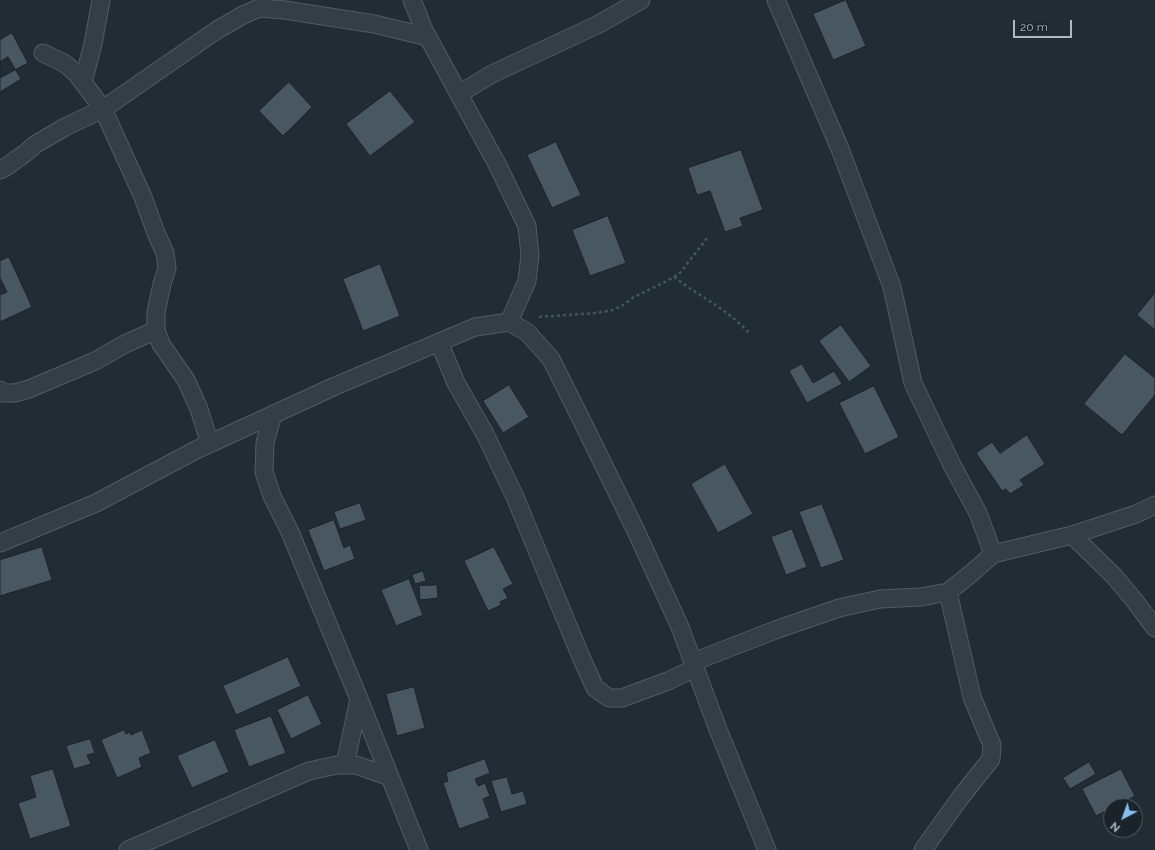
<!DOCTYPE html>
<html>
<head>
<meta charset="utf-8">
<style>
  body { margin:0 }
  #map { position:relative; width:1155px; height:850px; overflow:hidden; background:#212c34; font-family:Raleway,sans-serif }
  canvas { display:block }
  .north { position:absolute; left:1103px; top:798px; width:40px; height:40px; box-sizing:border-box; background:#1a232a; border:1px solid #555f67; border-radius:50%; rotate:221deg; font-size:11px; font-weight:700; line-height:16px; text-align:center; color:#aeb9c2 }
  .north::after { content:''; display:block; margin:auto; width:14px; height:18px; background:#87beee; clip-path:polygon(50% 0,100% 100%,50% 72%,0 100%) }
  .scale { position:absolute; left:1013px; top:20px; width:59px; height:18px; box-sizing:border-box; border:2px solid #aeb9c2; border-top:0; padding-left:5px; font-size:12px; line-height:14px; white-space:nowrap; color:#aeb9c2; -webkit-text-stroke:3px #1a232a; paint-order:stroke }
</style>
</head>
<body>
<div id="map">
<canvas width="1155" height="850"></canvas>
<div class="north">N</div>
<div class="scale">20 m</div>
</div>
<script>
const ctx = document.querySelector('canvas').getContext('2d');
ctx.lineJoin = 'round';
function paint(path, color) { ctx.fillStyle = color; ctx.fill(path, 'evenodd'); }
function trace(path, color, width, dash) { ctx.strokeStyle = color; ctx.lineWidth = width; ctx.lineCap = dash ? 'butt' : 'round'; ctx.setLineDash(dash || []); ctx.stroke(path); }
const building = new Path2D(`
  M846,0L866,46L833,60L813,14Z
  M12,33L28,63L0,78V40Z
  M8,57L21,79L0,92V62Z
  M289,82L312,107L283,136L259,111Z
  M390,91L415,122L370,156L346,124Z
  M556,142L581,195L552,208L527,155Z
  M741,150L763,210L740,218L743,226L725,232L710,191L697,195L688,168Z
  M608,216L626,263L590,276L572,230Z
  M9,257L32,307L0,322V295L7,292L0,278V261Z
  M380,264L400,316L363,331L343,279Z
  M1155,293V330L1137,315Z
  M841,325L871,366L849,382L819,341Z
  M1125,354L1155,378V395L1122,435L1084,404Z
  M802,364L813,383L834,371L842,384L807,403L789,371Z
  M509,385L529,417L503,433L483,401Z
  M874,386L899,437L865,454L839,403Z
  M1027,435L1045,464L1020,480L1024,485L1010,494L1006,489L1002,491L976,453L992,442L1000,453Z
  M725,464L753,514L718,533L691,484Z
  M360,503L366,520L340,529L334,512Z
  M822,504L844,560L821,568L799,512Z
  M334,520L344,548L350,545L355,559L324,571L308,530Z
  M792,529L807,567L786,575L771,537Z
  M42,547L52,580L0,596V560Z
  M494,547L513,584L503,589L508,598L500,602L501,605L488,611L464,561Z
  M423,571L426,581L415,584L412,575Z
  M409,579L423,615L396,626L381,590Z
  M437,585L438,598L420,600L419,586Z
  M288,657L301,686L236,715L223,686Z
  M414,687L425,728L397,736L386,694Z
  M308,695L322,724L291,739L277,710Z
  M271,716L286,753L249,767L234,730Z
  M124,730L126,734L130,732L131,735L142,730L151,753L139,758L142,767L117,778L101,740Z
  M90,739L95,753L87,755L91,764L74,769L66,746Z
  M215,740L229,772L192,788L177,756Z
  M485,759L490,773L475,779L478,786L485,783L490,796L483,799L490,818L459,829L443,783L448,781L446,773Z
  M1089,762L1096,774L1070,789L1063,778Z
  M53,769L71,826L30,839L18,803L36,797L30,776Z
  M1121,769L1135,796L1115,806H1111V808L1096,816L1082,789Z
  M507,777L512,794L523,791L527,804L501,812L491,781Z`);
const path = new Path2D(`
  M674,277C699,296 727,309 749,333
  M539,317L596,313L613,310L623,305L634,297L667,281L679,274L708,237`);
const minor = new Path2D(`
  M412,0L424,30L498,166L527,226L530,255L527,281L509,322
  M776,0L840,149L892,287L913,383L952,465L978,513L993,554
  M43,53L64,63L76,73L103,109L143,197L156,233L165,253L167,268L162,284L156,312V330L161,344L186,380L199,409L210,444
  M83,82L93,44L101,0
  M459,94L492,74L599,24L641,0
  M0,170L6,167L24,154L36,144L67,126L103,109L217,30L243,15L259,8L285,10L374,24L428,37
  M439,342L456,383L485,434L515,497L581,657L595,688L609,698H622L668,681L695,668
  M0,390L3,393H15L29,389L55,378L95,361L125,344L156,330
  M273,414L265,443L264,472L272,496L290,532L359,699L419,850
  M1072,535L1114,576L1134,600L1155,628
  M0,543L96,503L196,450L333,387L475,327L509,322L527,332L551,359L582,421L636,531L680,627L717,727L767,850
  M693,662L778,629L839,608L880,599L921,597L948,592L973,572L993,554L1072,535L1136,514L1155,505
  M345,765L359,699
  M128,850L309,771L337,765H356L390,777
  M923,850L960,798L991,759L992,745L972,697L948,592`);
paint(building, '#495760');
trace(building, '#1c252c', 1);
trace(minor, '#525c63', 19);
trace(path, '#445756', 2.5, [3, 3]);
trace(minor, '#343e45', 17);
</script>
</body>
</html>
